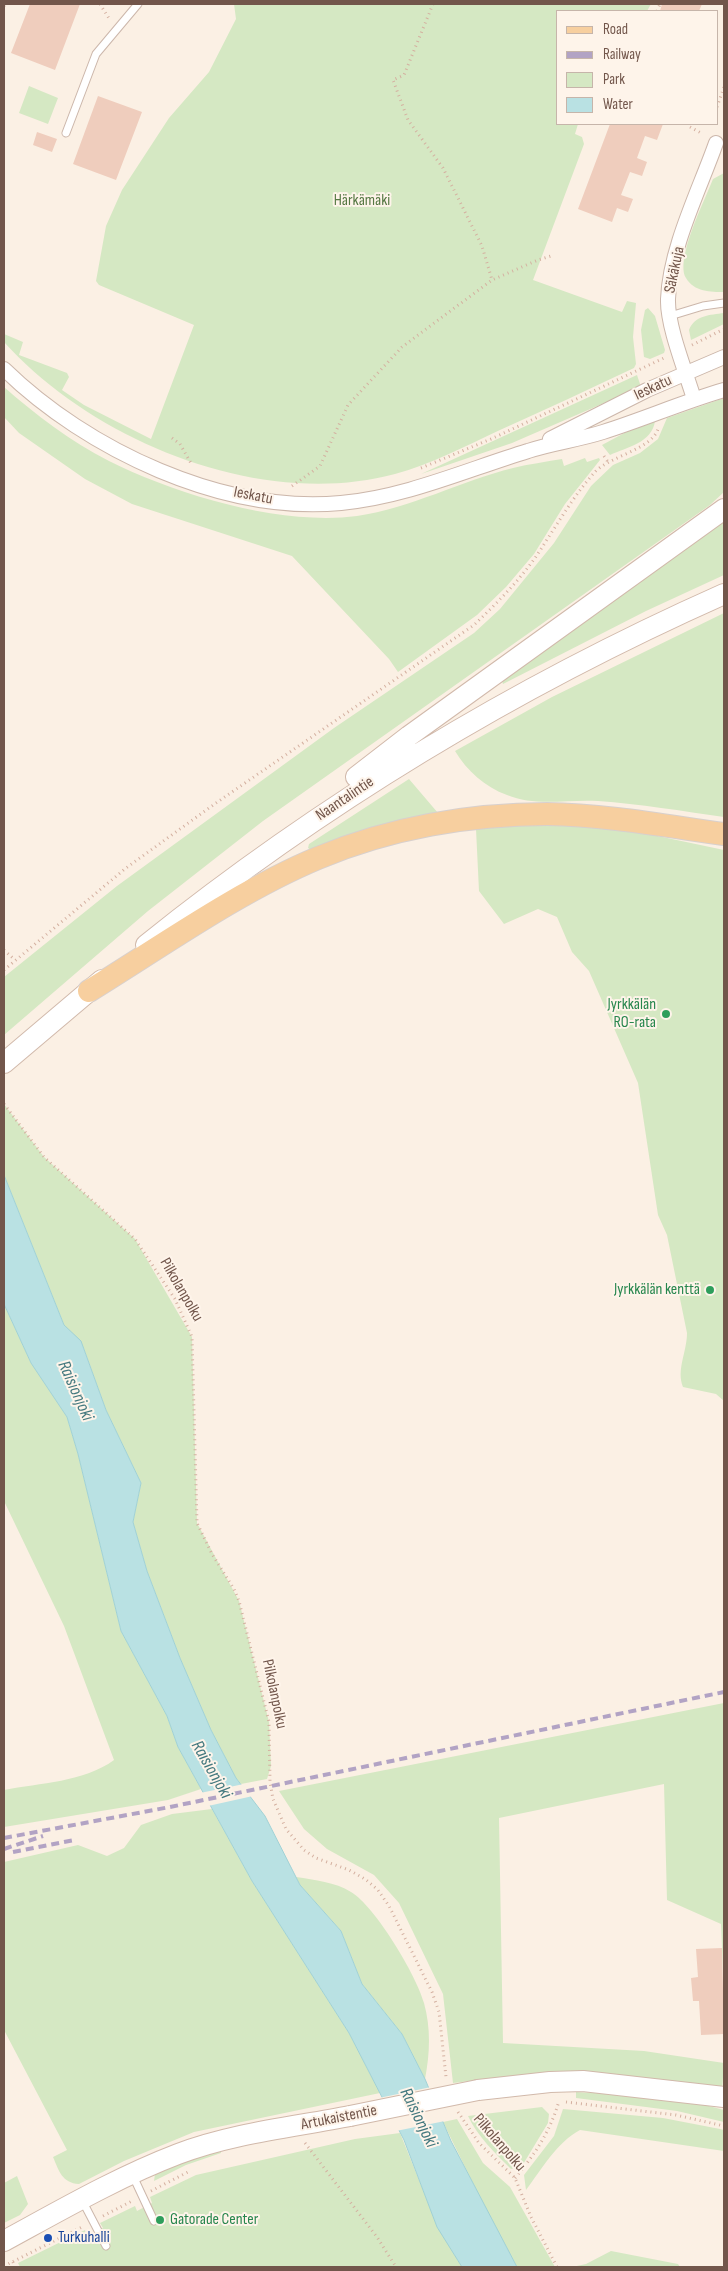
<!DOCTYPE html>
<html>
<head>
<meta charset="utf-8">
<style>
  body { margin:0 }
  #map { position:relative; width:728px; height:2271px; overflow:hidden; background:#fbf0e4; font-family:"Sofia Sans Condensed",sans-serif }
  canvas { display:block }
  .frame { position:absolute; inset:0; border:5px solid #72564b; pointer-events:none }
  .legend { position:absolute; left:556px; top:10px; width:162px; height:115px; box-sizing:border-box; background:#fef4ea; border:1px solid #c6b5aa; margin:0; padding:6px 9px; list-style:none; font-size:15px; color:#72564b }
  .legend li { display:flex; align-items:center; gap:10px; height:25px }
  .legend b { width:25px; border:1px solid #c6b5aa }
</style>
</head>
<body>
<div id="map">
<canvas width="728" height="2271"></canvas>
<div class="frame"></div>
<ul class="legend">
<li><b style="height:6px;background:#f7cf9f"></b>Road</li>
<li><b style="height:6px;background:#b2a3c4"></b>Railway</li>
<li><b style="height:14px;background:#d5e8c3"></b>Park</li>
<li><b style="height:14px;background:#b9e1e3"></b>Water</li>
</ul>
</div>
<script>
const ctx = document.querySelector('canvas').getContext('2d');
ctx.lineJoin = 'round';
function paint(path, color) { ctx.fillStyle = color; ctx.fill(path, 'evenodd'); }
function trace(path, color, width, dash) { ctx.strokeStyle = color; ctx.lineWidth = width; ctx.lineCap = dash ? 'butt' : 'round'; ctx.setLineDash(dash || []); ctx.stroke(path); }
function write(font, color, halo, rows, align = 'center') {
  ctx.font = font + ' "Sofia Sans Condensed",sans-serif'; ctx.lineWidth = 4; ctx.setLineDash([]); ctx.textBaseline = 'middle'; ctx.strokeStyle = halo; ctx.fillStyle = color; for (const [text, x, y, turn = 0] of rows) {
    ctx.save(); ctx.translate(x, y); ctx.rotate((+turn || 0) * Math.PI / 180); ctx.textAlign = isNaN(turn) ? turn : align; if (halo) ctx.strokeText(text, 0, 0); ctx.fillText(text, 0, 0); ctx.restore();
  }
}
const green = new Path2D(`
  M234,4H651L647,11H557V124H578L575,134L582,137L584,144L533,280L622,312L627,301L636,303L633,337L636,364L634,368C589,389 545,410 500,430C466,446 431,464 395,474C262,510 94,442 4,342V334L23,342L19,355L67,373L69,377L62,390L84,405L151,439L194,325L99,285L96,281L106,226L122,190L169,118L209,72L236,19Z
  M29,86L58,98L48,124L19,113Z
  M724,173V292C711,292 694,292 686,278C675,259 705,200 713,179Z
  M648,308L655,316L665,350L664,353L650,359L644,357L641,330L645,310Z
  M724,313V324L691,340L689,330C695,315 710,315 724,313Z
  M637,375L641,387L512,443L421,474Z
  M4,387C36,415 70,441 109,461C177,495 281,526 357,516C411,508 461,481 513,468C529,464 545,462 562,459L564,466L585,458L587,462L599,458L600,460L565,504L534,554L506,587L477,615L398,672L389,659L292,556L132,504L85,479L19,433L4,417Z
  M724,398V492L710,505L263,821L148,911L4,1035V977L117,886L334,728L474,633L500,609L554,543L591,486L613,465L640,453L658,439L667,418Z
  M655,421C652,443 627,447 610,455L602,445L630,430Z
  M724,521V575L646,611L503,684L502,681Z
  M724,613V817C682,811 640,804 598,801C568,799 535,807 507,795C485,787 467,771 455,751L552,697Z
  M409,779L438,813L311,850L308,848L309,844Z
  M527,822L634,831L724,850V1401L716,1394L683,1387C676,1370 687,1352 687,1333L667,1235L658,1215L638,1083L589,971L572,952L557,917L538,909L504,924L479,891L476,829Z
  M4,1104L44,1157L135,1239L192,1337L197,1523L239,1601L269,1722L271,1766L267,1779L241,1784L236,1778L211,1730L180,1658L147,1571L133,1522L141,1483L106,1410L84,1349L64,1325L4,1175Z
  M4,1304L31,1363L67,1417L78,1454L121,1631L167,1716L178,1747L201,1789L168,1800L4,1827V1790C40,1783 84,1782 114,1760L64,1626L4,1501Z
  M724,1703V1997L721,1924L667,1900L664,1784L499,1818L503,2043L644,2051L724,2063L722,2091L594,2075L547,2072L453,2083L443,1994L399,1903L374,1875L327,1849L304,1829L279,1791Z
  M212,1809L252,1881L349,2033L380,2093L194,2132L124,2161L79,2184C62,2183 59,2171 53,2157L67,2150L4,2030V1862L78,1845L107,1856L124,1848L141,1825L172,1814Z
  M296,1877C315,1880 335,1882 351,1892C375,1906 417,1976 424,2003C431,2028 430,2054 425,2079L402,2034L362,1984L341,1931L300,1885Z
  M576,2092C622,2094 680,2097 724,2110V2122L677,2111L576,2098Z
  M542,2107L549,2114L548,2123L522,2166L511,2169C495,2153 478,2137 468,2116Z
  M563,2109L663,2118L720,2129L724,2130V2151L580,2130C557,2142 541,2170 526,2190L524,2175L554,2136Z
  M457,2119L483,2163L510,2187L555,2267H517L482,2202L443,2122Z
  M400,2133L438,2227L462,2267H20L18,2263L85,2230L86,2237L103,2228L100,2223L135,2206L137,2211L152,2203L150,2197L196,2175L355,2139Z
  M221,2151V2153L186,2165L154,2181L155,2174L185,2161Z
  M17,2176L28,2204L20,2215L4,2223V2183Z
  M611,2251L678,2264L680,2267H572L586,2264Z`);
const water = new Path2D(`
  M4,1175L64,1325L81,1341L106,1410L141,1483L133,1522L147,1571L180,1658L211,1730L236,1778L265,1816L300,1885L341,1931L362,1984L402,2034L425,2079L451,2141L517,2267H462L437,2227L404,2140L349,2033L252,1881L178,1747L167,1716L121,1631L78,1454L67,1417L31,1363L4,1304Z`);
const pier = new Path2D(`
  M244,1784L253,1796L208,1806L200,1793Z
  M431,2087L445,2121L396,2131L379,2098Z`);
const building = new Path2D(`
  M30,4H80L55,70L11,53Z
  M662,4H702L699,11H660Z
  M98,96L142,112L116,180L73,164Z
  M610,124H663L657,140L645,136L637,158L647,162L642,176L630,172L621,195L633,199L628,212L617,208L612,222L578,209Z
  M37,132L57,139L52,152L33,145Z
  M722,1948L724,2034L701,2035L699,2001H693L691,1978L698,1977L696,1949Z`);
const path = new Path2D(`
  M100,4L110,20
  M433,4L404,75L393,80L408,120L443,168L482,246L492,280
  M4,6L5,4
  M657,11L660,4
  M717,107L724,87
  M690,127L703,134
  M692,345L724,329
  M172,438L180,444L192,465
  M604,456L608,462
  M421,468L491,439L664,358
  M292,486L320,466L348,405L402,347L492,280L538,260L551,256
  M4,950L15,960
  M4,970L126,868L216,803L474,625C496,604 517,583 535,558C554,530 571,499 594,473C609,456 651,450 658,429
  M4,1104L44,1157L135,1239L175,1299L192,1337L197,1523L212,1554L234,1589L239,1601L269,1722L270,1782L273,1799L286,1829L304,1850L316,1858L349,1870L365,1879L378,1890L389,1906L432,1992L439,2012L446,2077
  M566,2102L676,2115L724,2126
  M458,2112L479,2143L515,2178L531,2217L557,2267
  M305,2143L377,2237L396,2267
  M515,2178C535,2154 550,2132 559,2101
  M151,2191L188,2172
  M103,2216L132,2201
  M13,2262L15,2267
  M4,2266L84,2226`);
const lane = new Path2D(`
  M66,133L96,54L138,4
  M670,316L703,306L724,303
  M133,2176L154,2221
  M82,2200L106,2246`);
const street = new Path2D(`
  M4,369C87,450 223,514 341,503C406,497 466,470 528,451C552,443 578,440 603,432C644,419 683,402 724,390
  M694,399C686,372 667,326 668,299C670,248 699,191 716,143
  M550,439L647,390L724,357`);
const secondary = new Path2D(`
  M356,777L409,736L724,509
  M146,945C324,802 515,687 724,594
  M4,1063L102,980
  M478,2090L550,2082L583,2081L724,2097
  M4,2241C61,2210 118,2177 178,2154C233,2133 294,2127 350,2116`);
const primary = new Path2D(`
  M89,991C162,946 239,891 318,858C389,828 470,814 547,814C606,815 666,826 724,834`);
const rail = new Path2D(`
  M4,1838L170,1807L724,1692
  M4,1849L43,1836
  M13,1852L74,1840`);
const secondaryBridge = new Path2D(`
  M350,2116L478,2090`);
const markers = [
  [666,1014,5,"#2e9e5b"],
  [710,1290,5,"#2e9e5b"],
  [160,2220,5,"#2e9e5b"],
  [48,2238,5,"#1a4fb4"]
];
const parkNames = [
  ["Härkämäki",362,201]
];
const streetNames = [
  ["Säkäkuja",675,270,-78],
  ["Ieskatu",653,388,-25],
  ["Ieskatu",253,496,11],
  ["Naantalintie",345,799,-34],
  ["Pilkolanpolku",181,1290,60],
  ["Pilkolanpolku",274,1694,78],
  ["Artukaistentie",339,2118,-11],
  ["Pilkolanpolku",499,2143,49]
];
const leisureNames = [
  ["Jyrkkälän",656,1005],
  ["RO-rata",656,1023],
  ["Jyrkkälän kenttä",700,1290],
  ["Gatorade Center",170,2220,"left"]
];
const transitNames = [
  ["Turkuhalli",58,2238]
];
const waterNames = [
  ["Raisionjoki",75,1391,66],
  ["Raisionjoki",211,1770,60],
  ["Raisionjoki",418,2118,64]
];
paint(green, '#d5e8c3');
paint(water, '#b9e1e3');
trace(water, '#a0d1d5', 1);
paint(pier, '#fbf0e4');
paint(building, '#efcdbd');
trace(lane, '#ccb7ab', 9);
trace(street, '#ccb7ab', 16);
trace(secondary, '#d1b9ab', 22);
trace(primary, '#d8d0cd', 24);
trace(path, '#d4b0a0', 3, [1, 4]);
trace(lane, '#fff', 7);
trace(street, '#fff', 14);
trace(secondary, '#fff', 20);
trace(primary, '#f7cf9f', 22);
trace(rail, '#b2a3c4', 4, [8, 5]);
trace(secondaryBridge, '#d1b9ab', 22, []);
trace(secondaryBridge, '#fff', 20);
for (const [x, y, r, color] of markers) { const dot = new Path2D(); dot.arc(x, y, r, 0, 2 * Math.PI); ctx.fillStyle = color; ctx.fill(dot); trace(dot, '#fef4ea', 2); }
write('16px', '#567843', '#fef4ea', parkNames);
write('16px', '#72564b', '#fef4ea', streetNames);
write('16px', '#27864d', '#fef4ea', leisureNames, 'right');
write('16px', '#164399', '#fef4ea', transitNames, 'left');
write('italic 18px', '#43787e', '#fef4ea', waterNames);
</script>
</body>
</html>
